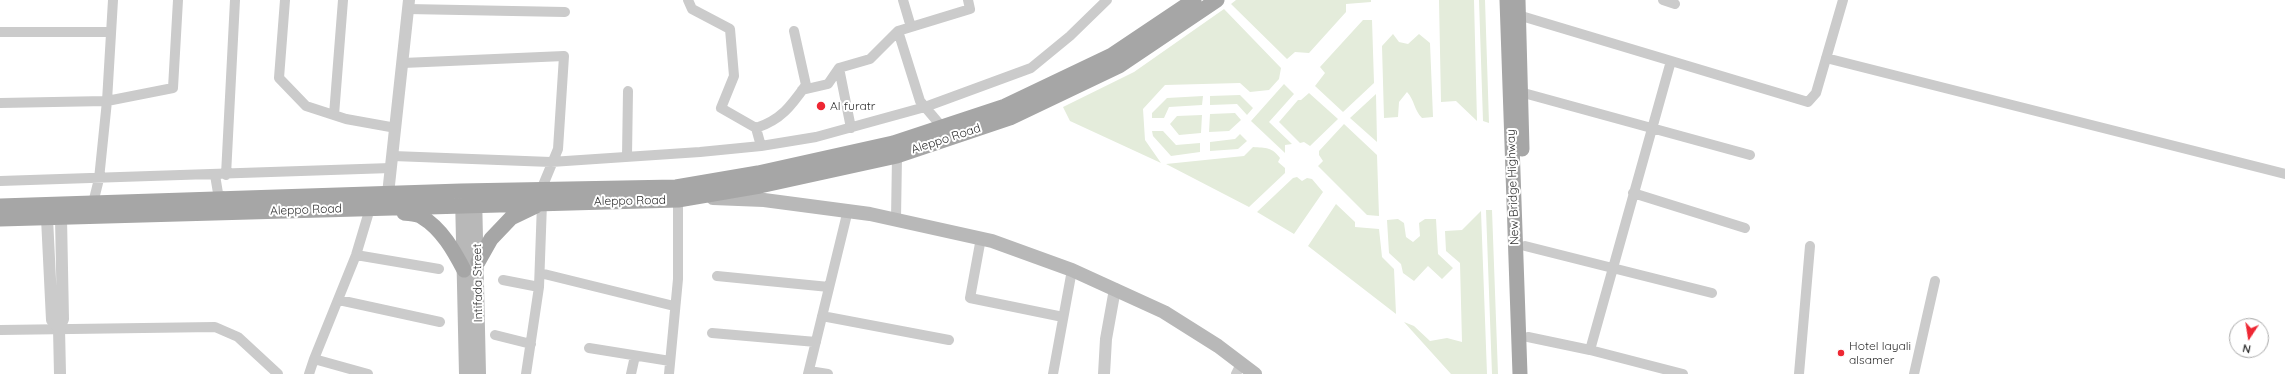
<!DOCTYPE html>
<html>
<head>
<meta charset="utf-8">
<style>
  body { margin:0 }
  #map { position:relative; width:2285px; height:374px; overflow:hidden; background:#fff; font-family:Quicksand,sans-serif }
  canvas { display:block }
  .north { position:absolute; left:2229px; top:318px; width:40px; height:40px; box-sizing:border-box; background:#fff; border:1px solid #ababab; border-radius:50%; rotate:192deg; font-size:11px; font-weight:700; line-height:16px; text-align:center; color:#2e2e2e }
  .north::after { content:''; display:block; margin:auto; width:14px; height:18px; background:#ee2733; clip-path:polygon(50% 0,100% 100%,50% 72%,0 100%) }
</style>
</head>
<body>
<div id="map">
<canvas width="2285" height="374"></canvas>
<div class="north">N</div>
</div>
<script>
const ctx = document.querySelector('canvas').getContext('2d');
ctx.lineJoin = 'round';
function paint(path, color) { ctx.fillStyle = color; ctx.fill(path, 'evenodd'); }
function trace(path, color, width, dash) { ctx.strokeStyle = color; ctx.lineWidth = width; ctx.lineCap = dash ? 'butt' : 'round'; ctx.setLineDash(dash || []); ctx.stroke(path); }
function write(font, color, halo, rows, align = 'center') {
  ctx.font = font + ' Quicksand,sans-serif'; ctx.lineWidth = 4; ctx.setLineDash([]); ctx.textBaseline = 'middle'; ctx.strokeStyle = halo; ctx.fillStyle = color; for (const [text, x, y, turn = 0] of rows) {
    ctx.save(); ctx.translate(x, y); ctx.rotate((+turn || 0) * Math.PI / 180); ctx.textAlign = isNaN(turn) ? turn : align; if (halo) ctx.strokeText(text, 0, 0); ctx.fillText(text, 0, 0); ctx.restore();
  }
}
const green = new Path2D(`
  M1236,0H1371V2L1346,4V12L1309,53L1295,52L1287,59L1231,4Z
  M1439,0H1474L1477,121L1456,101L1441,102Z
  M1479,0H1485L1489,123L1483,121Z
  M1224,9L1281,68L1279,79L1269,90L1250,92L1240,83L1165,85L1143,109L1145,140L1161,163L1070,121L1063,107L1134,72Z
  M1363,20H1372L1374,83L1343,112L1315,86L1325,73L1320,67Z
  M1393,34L1399,42L1408,44L1419,34L1430,43L1433,117L1422,118C1414,110 1415,101 1407,92L1399,102L1398,117L1384,118L1382,46Z
  M1284,84L1294,94L1269,122L1292,144L1285,145V153L1251,121Z
  M1309,93L1338,119L1310,146L1304,142L1300,143L1279,122L1298,100H1301Z
  M1376,94L1377,142L1350,118Z
  M1240,95L1253,108L1247,115L1237,104L1210,105V96Z
  M1203,96L1202,105L1169,107L1164,118H1152V113L1167,98Z
  M1235,113L1241,120L1229,131L1209,132L1210,114Z
  M1202,115L1201,133L1179,135L1170,124L1177,116Z
  M1344,124L1377,155L1379,216L1367,215L1318,166L1323,161L1319,155V151Z
  M1152,131H1163L1176,145L1200,143V152L1171,156L1153,136Z
  M1240,134L1247,141L1238,149L1210,151V142L1235,139Z
  M1253,147C1266,148 1272,147 1280,158L1278,162L1285,168V173L1249,207L1166,164L1244,156Z
  M1297,177L1302,181L1307,178L1312,179L1323,192L1294,234L1257,212L1293,178Z
  M1336,204L1355,222V227L1379,229L1382,257L1394,269L1396,314L1308,246Z
  M1486,210H1492L1498,374H1492Z
  M1481,211L1487,374H1451L1404,322L1414,326L1430,341L1447,338L1462,342L1460,263L1446,251L1445,231L1462,230Z
  M1398,219L1404,223L1406,237L1413,242L1420,236L1419,223L1425,219H1436L1438,254L1453,268L1442,279L1428,266L1414,281L1403,273L1401,264L1389,253L1387,220Z`);
const minor = new Path2D(`
  M285,0L279,78L306,106L346,119L396,128
  M688,0L692,9L730,29L734,76L721,108L756,128
  M903,0L911,27
  M1663,0L1675,4
  M408,9L565,12
  M1518,15L1808,102L1816,93L1843,0
  M0,32H111
  M1826,58L2285,174
  M403,63L564,56L558,149L541,190
  M839,68L870,59L898,31
  M802,90L828,84L839,68L851,128
  M1520,92L1750,155
  M0,103L107,101L173,88L178,0
  M334,115L343,0
  M942,127L920,101L898,31L970,9L968,0
  M761,146L756,128C781,120 791,106 806,85L794,31
  M393,156L551,162L700,152L761,146L816,137L925,107L1031,68L1070,36L1107,0
  M627,156L628,91
  M215,175L218,193L226,199
  M226,175L235,0
  M0,181L391,168
  M1633,193L1745,228
  M93,203L99,179L107,101L113,0
  M896,219L897,156
  M981,238L970,298L1063,317
  M1525,246L1712,293
  M356,255L439,269
  M540,273L674,306
  M717,276L829,287
  M503,280L539,287
  M339,300L440,322
  M822,316L949,340
  M0,330L215,327L238,337L278,374
  M712,333L816,342
  M495,335L531,344
  M1528,337L1590,350L1683,374
  M589,348L670,361
  M1590,350L1671,61
  M314,359L356,255L368,215V208
  M809,371L828,374
  M309,374L314,359L368,374
  M526,374L539,287L542,203
  M631,374L635,356
  M669,374L678,279V200
  M808,374L848,210
  M1053,374L1072,270
  M1236,374L1241,364
  M1799,374L1810,246
  M1914,374L1935,281`);
const tertiary = new Path2D(`
  M388,194L409,0
  M47,218L52,320L59,328
  M60,374L59,328L63,319L61,218
  M1104,374L1106,339L1115,289`);
const secondary = new Path2D(`
  M475,194L479,374
  M462,196L466,374
  M713,198L764,200L870,214L992,241L1072,270L1164,312L1218,346L1255,374`);
const primary = new Path2D(`
  M1507,0L1520,374
  M1518,0L1522,149
  M0,206L461,191L676,187L758,173L893,143L1005,106L1112,55L1194,0
  M404,213C410,214 418,214 422,217C442,229 454,251 464,270
  M0,219L678,200L760,186L897,156L1010,118L1119,66L1217,0
  M478,262L491,239L511,218L536,206`);
const markers = [
  [821,106,5,"#ee2733"],
  [1841,353,4,"#ee2733"]
];
const poiNames = [
  ["Al furatr",830,106],
  ["Hotel layali",1849,346],
  ["alsamer",1849,360]
];
const streetNames = [
  ["Aleppo Road",946,139,-18],
  ["New Bridge Highway",1513,187,-92],
  ["Aleppo Road",630,201,-1],
  ["Aleppo Road",306,210,-2],
  ["Intifada Street",478,283,-91]
];
paint(green, '#e4ecdb');
trace(minor, '#cbcbcb', 10);
trace(tertiary, '#cbcbcb', 12);
trace(secondary, '#b8b8b8', 14);
trace(primary, '#a6a6a6', 15);
for (const [x, y, r, color] of markers) { const dot = new Path2D(); dot.arc(x, y, r, 0, 2 * Math.PI); ctx.fillStyle = color; ctx.fill(dot); trace(dot, '#fff', 1.5); }
write('12px', '#2e2e2e', '#fff', poiNames, 'left');
write('12px', '#2e2e2e', '#fff', streetNames);
</script>
</body>
</html>
